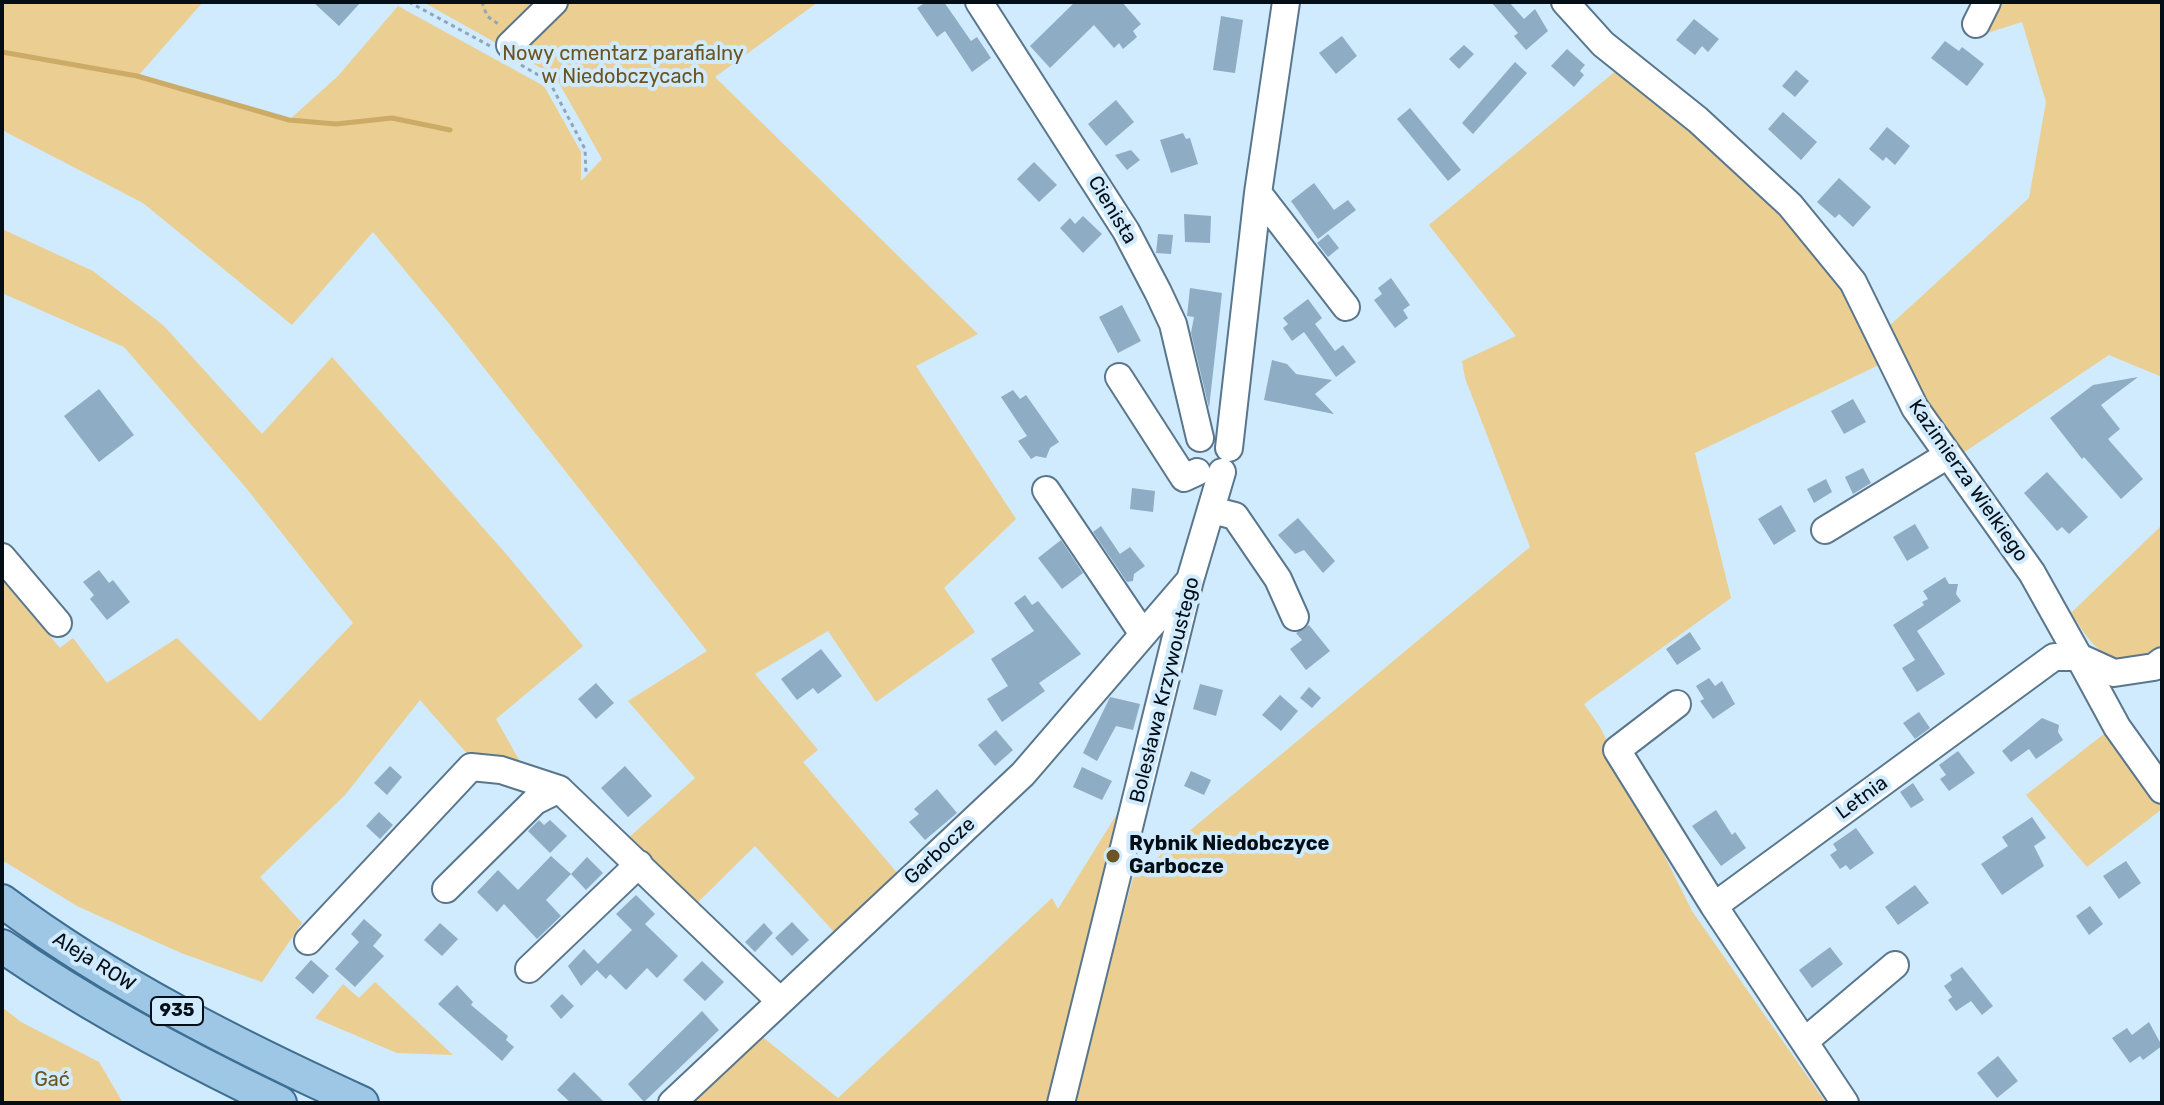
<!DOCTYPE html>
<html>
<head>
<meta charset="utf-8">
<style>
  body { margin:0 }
  #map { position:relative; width:2164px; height:1105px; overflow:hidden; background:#d0eafe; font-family:Rubik,sans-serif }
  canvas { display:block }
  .frame { position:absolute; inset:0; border:4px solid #040e16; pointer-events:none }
</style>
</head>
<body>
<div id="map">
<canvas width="2164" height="1105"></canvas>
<div class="frame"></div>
</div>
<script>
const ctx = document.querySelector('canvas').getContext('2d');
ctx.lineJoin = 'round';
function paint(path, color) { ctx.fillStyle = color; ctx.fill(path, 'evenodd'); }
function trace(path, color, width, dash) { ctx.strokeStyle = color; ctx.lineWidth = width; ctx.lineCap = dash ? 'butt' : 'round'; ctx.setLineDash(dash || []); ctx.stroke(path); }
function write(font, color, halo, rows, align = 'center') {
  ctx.font = font + ' Rubik,sans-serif'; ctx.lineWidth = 8; ctx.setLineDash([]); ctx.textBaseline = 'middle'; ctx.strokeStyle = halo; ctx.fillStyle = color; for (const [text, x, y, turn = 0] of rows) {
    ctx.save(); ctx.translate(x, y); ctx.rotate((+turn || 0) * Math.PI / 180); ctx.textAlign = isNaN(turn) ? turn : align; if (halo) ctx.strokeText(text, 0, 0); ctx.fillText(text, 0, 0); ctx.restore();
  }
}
const green = new Path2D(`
  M2,2H203L138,76L289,120L338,76L398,6L544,86L581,152V181L602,159L555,76L423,2H818L715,77L978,334L916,366L1016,519L944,588L975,632L876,702L828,631L755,674L818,750L803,762L899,875L836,934L755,846L692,908L625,841L695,778L628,701L707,651L451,326L373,232L292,325L143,203L2,130Z
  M1996,2H2162V377L2109,355L1960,455L1918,393L1888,327L2029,198L2046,102L2022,22L1984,34Z
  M1617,70L1631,76L1786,213L1842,290L1883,363L1695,453L1731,598L1584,704L1600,727L1692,911L1826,1103H1072L1133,878L1530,547L1465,378L1462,361L1516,336L1429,225Z
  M2,229L93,271L164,326L262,434L332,357L507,555L583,646L496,719L522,765L470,757L420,700L345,795L260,877L302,923L262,982L181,953L77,906L2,860V580L60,648L73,638L107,683L177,638L260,721L353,623L247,489L124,347L2,293Z
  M2162,525V645L2125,667C2098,654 2087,638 2071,613Z
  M2109,730L2162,800V809L2087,867L2026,795Z
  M1125,801L1049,1103H689L759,1034L838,1098L1052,898L1058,909Z
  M375,982L453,1055L397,1053L315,1018L343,984L359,998Z
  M2,1007L21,1022L99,1062L123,1103H2Z`);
const stream = new Path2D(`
  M2,52L137,76L289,120L336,124L392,118L450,130`);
const building = new Path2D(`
  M313,2H361L339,26Z
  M926,2H944L971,41L977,37L991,58L972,72L945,31L937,37L917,8Z
  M1075,2H1122L1141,24L1133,31L1137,37L1123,49L1119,43L1114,48L1094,25L1050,68L1030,46Z
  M1491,2H1509L1524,19L1535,9L1548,31L1526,50L1514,36L1518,33Z
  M1221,16L1243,20L1235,73L1213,70Z
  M1694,19L1719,39L1708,52L1702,46L1695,55L1676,40Z
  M1342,36L1357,56L1336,74L1319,53Z
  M1945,41L1959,51L1962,47L1984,64L1967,86L1931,58Z
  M1464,45L1474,54L1459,69L1449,59Z
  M1567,49L1585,65L1580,71L1584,75L1574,87L1551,66Z
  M1515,62L1527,73L1473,134L1462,123Z
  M1796,70L1809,81L1795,97L1782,86Z
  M1116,100L1134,122L1106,146L1088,124Z
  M1410,108L1461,170L1448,181L1397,119Z
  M1783,112L1817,142L1801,160L1768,129Z
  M1887,127L1910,146L1895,165L1886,157L1883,161L1869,149Z
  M1183,133L1186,139L1190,138L1198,164L1171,173L1160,140Z
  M1131,150L1140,160L1127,170L1115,155Z
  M1034,162L1057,185L1039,202L1017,179Z
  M1839,178L1871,207L1853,227L1839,214L1835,218L1817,202Z
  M1314,183L1334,210L1348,200L1356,210L1318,239L1291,201Z
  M1184,214L1211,216L1210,243L1185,242Z
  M1083,216L1102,234L1083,253L1060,228L1070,218L1075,224Z
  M1158,234L1173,235L1171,254L1156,253Z
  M1328,234L1339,248L1328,257L1317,243Z
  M1391,278L1410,305L1403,310L1408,318L1395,328L1374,300L1382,294L1378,288Z
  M1190,288L1222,293L1209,408L1191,333L1194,317L1187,316Z
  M1308,299L1322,318L1315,324L1335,351L1343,345L1356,362L1336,377L1304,332L1292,341L1283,328L1288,324L1283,318Z
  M1122,305L1141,341L1118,353L1099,317Z
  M1272,360L1287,364L1296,374L1332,380L1315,394L1334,414L1264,400Z
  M2138,377L2101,405L2120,429L2108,439L2143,479L2121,499L2084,457L2082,459L2050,418L2093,385Z
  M99,389L134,435L99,462L64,416Z
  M1013,390L1020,399L1026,395L1059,442L1050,448L1046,458L1036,456L1031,459L1018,441L1027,436L1001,397Z
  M1853,399L1866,422L1844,434L1831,411Z
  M1863,468L1871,483L1853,494L1845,477Z
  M2047,472L2088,517L2069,534L2062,527L2057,531L2024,493Z
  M1826,479L1832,492L1814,503L1807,489Z
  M1132,488L1155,491L1153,512L1130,509Z
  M1781,505L1796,531L1774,545L1758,519Z
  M1298,518L1335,561L1323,573L1304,550L1295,554L1278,535Z
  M1915,524L1929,548L1907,561L1893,537Z
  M1101,526L1120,554L1130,547L1145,566L1134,574L1133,581L1127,582L1093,532Z
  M1061,540L1083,573L1062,589L1038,558Z
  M99,570L109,583L113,580L130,602L107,620L90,599L94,595L83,582Z
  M1945,577L1949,584H1958L1956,594L1961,601L1917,631L1945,674L1917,692L1902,668L1915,660L1893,625L1924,605L1922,602L1928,599L1923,591Z
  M1025,595L1032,605L1038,601L1081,654L1039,683L1045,691L1002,722L987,699L1008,686L991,659L1034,631L1014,603Z
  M1309,625L1330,651L1306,670L1290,649L1302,640L1296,633Z
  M1690,632L1701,649L1677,665L1666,649Z
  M821,649L842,676L818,694L813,688L797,700L781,679Z
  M1709,678L1715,686L1722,681L1735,704L1713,719L1700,701L1704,699L1696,686Z
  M596,683L614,703L596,719L578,699Z
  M1200,684L1223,690L1216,716L1193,709Z
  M1309,687L1321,698L1312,708L1300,698Z
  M1280,695L1298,711L1281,731L1262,715Z
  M1110,697L1140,704L1133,730L1116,726L1097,761L1083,753Z
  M1919,712L1930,728L1915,739L1903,723Z
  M2042,718L2059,725L2058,732L2063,740L2036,759L2029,749L2011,762L2002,751Z
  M996,730L1013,750L995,766L978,745Z
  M1958,751L1975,773L1949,791L1940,779L1946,775L1939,765Z
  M390,766L402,777L387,795L374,783Z
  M625,766L652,796L628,817L601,788Z
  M1082,767L1112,781L1102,800L1073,787Z
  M1191,771L1211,780L1204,795L1184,786Z
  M1913,783L1924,800L1911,808L1900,792Z
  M937,789L957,813L925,840L909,822L919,814L914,809Z
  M1716,810L1732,835L1735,832L1746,848L1721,866L1692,826Z
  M379,812L393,825L380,839L366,826Z
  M2032,817L2046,838L2034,846L2044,866L2002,895L1981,864L2008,846L2002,837Z
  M539,820L544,825L550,820L567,836L550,853L528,831Z
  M1856,828L1874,853L1850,870L1846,865L1840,869L1830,855L1837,850L1833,844Z
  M551,856L571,874L546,900L561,916L537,939L504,904L497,912L477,892L498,870L518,890Z
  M587,857L603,873L586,890L571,874Z
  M2126,861L2141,883L2119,899L2103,876Z
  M1915,885L1929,903L1898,925L1885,907Z
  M636,895L655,914L645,924L678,956L657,978L647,968L626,990L610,974L606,979L597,970L581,986L568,966L584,949L598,964L632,930L616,914Z
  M2090,906L2103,924L2089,935L2076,916Z
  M364,919L382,935L373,946L384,956L355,987L335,969L359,942L351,934Z
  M792,922L809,940L792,956L775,938Z
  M440,923L458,939L442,956L424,940Z
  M764,923L773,933L755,952L745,942Z
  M1830,947L1843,964L1812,988L1799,970Z
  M311,960L329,976L313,994L295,978Z
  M702,961L724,982L705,1001L683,980Z
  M1962,967L1993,1006L1982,1015L1971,1001L1956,1011L1948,1000L1952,997L1944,986L1952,980L1950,975Z
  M457,985L473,1002L471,1005L508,1036L506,1040L514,1047L502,1061L438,1004Z
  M562,994L574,1006L561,1019L550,1006Z
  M702,1011L719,1030L644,1102L628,1084Z
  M2149,1022L2162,1046L2143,1060L2140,1056L2130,1063L2112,1038L2127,1028L2132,1035Z
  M1998,1056L2018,1081L1997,1098L1977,1073Z
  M574,1072L605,1103H571L557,1090Z`);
const path = new Path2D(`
  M409,2L490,46
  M482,2L487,16L501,26
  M521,65L549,81L585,149L586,173`);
const minor = new Path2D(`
  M979,2L1126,231L1158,292L1173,324L1200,438
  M1565,2L1603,44L1698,120L1790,205L1853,282L1915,408L2032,573L2079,657L2114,673L2154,667L2162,661
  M1976,24L1987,2
  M510,45L554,2
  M1258,193L1346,307
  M1119,377L1184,478L1197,472
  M1229,448L1258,193L1286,2
  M1046,490L1143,634
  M1212,510L1235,516L1278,579L1295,617
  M1825,530L1948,455
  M2,557L58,623
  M1677,704L1617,750L1714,906
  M446,889L535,801L559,789L779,1000
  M308,941L471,767L501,770L559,789
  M529,969L639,864
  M1805,1041L1895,965
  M672,1103L1023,774L1190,580
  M1061,1103L1190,580L1222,472
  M1845,1103L1714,906L2054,657H2079L2117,727L2162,790`);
const major = new Path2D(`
  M2,901C112,983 237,1046 362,1103
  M2,946C90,1007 184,1057 280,1103`);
const markers = [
  [1113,856,8,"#6b5524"]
];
const shields = [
  [177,1011,52]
];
const shieldNames = [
  ["935",177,1011]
];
const parkNames = [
  ["Nowy cmentarz parafialny",623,54],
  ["w Niedobczycach",623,77],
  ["Gać",52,1080]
];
const streetNames = [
  ["Cienista",1112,210,59],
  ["Kazimierza Wielkiego",1968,481,55],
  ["Bolesława Krzywoustego",1165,690,-76],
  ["Letnia",1862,798,-36],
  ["Garbocze",940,851,-43],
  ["Aleja ROW",94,962,32]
];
const poiNames = [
  ["Rybnik Niedobczyce",1129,844],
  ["Garbocze",1129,867]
];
paint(green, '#ebce91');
trace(stream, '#ccab66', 5);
paint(building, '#8eacc4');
trace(minor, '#59768c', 30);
trace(major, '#3e6e92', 36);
trace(path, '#90a5b6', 3, [4, 4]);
trace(minor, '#fff', 26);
trace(major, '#9ec7e5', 32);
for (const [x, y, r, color] of markers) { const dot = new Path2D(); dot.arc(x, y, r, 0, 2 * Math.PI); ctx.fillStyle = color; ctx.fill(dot); trace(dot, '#d0eafe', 3); }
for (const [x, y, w] of shields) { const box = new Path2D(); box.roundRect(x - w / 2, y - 14, w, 28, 6); ctx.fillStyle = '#d0eafe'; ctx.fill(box); trace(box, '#040e16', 2); }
write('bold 18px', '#040e16', null, shieldNames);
write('20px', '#6b5420', '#d0eafe', parkNames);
write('20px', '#040e16', '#d0eafe', streetNames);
write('bold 20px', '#040e16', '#d0eafe', poiNames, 'left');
</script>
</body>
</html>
